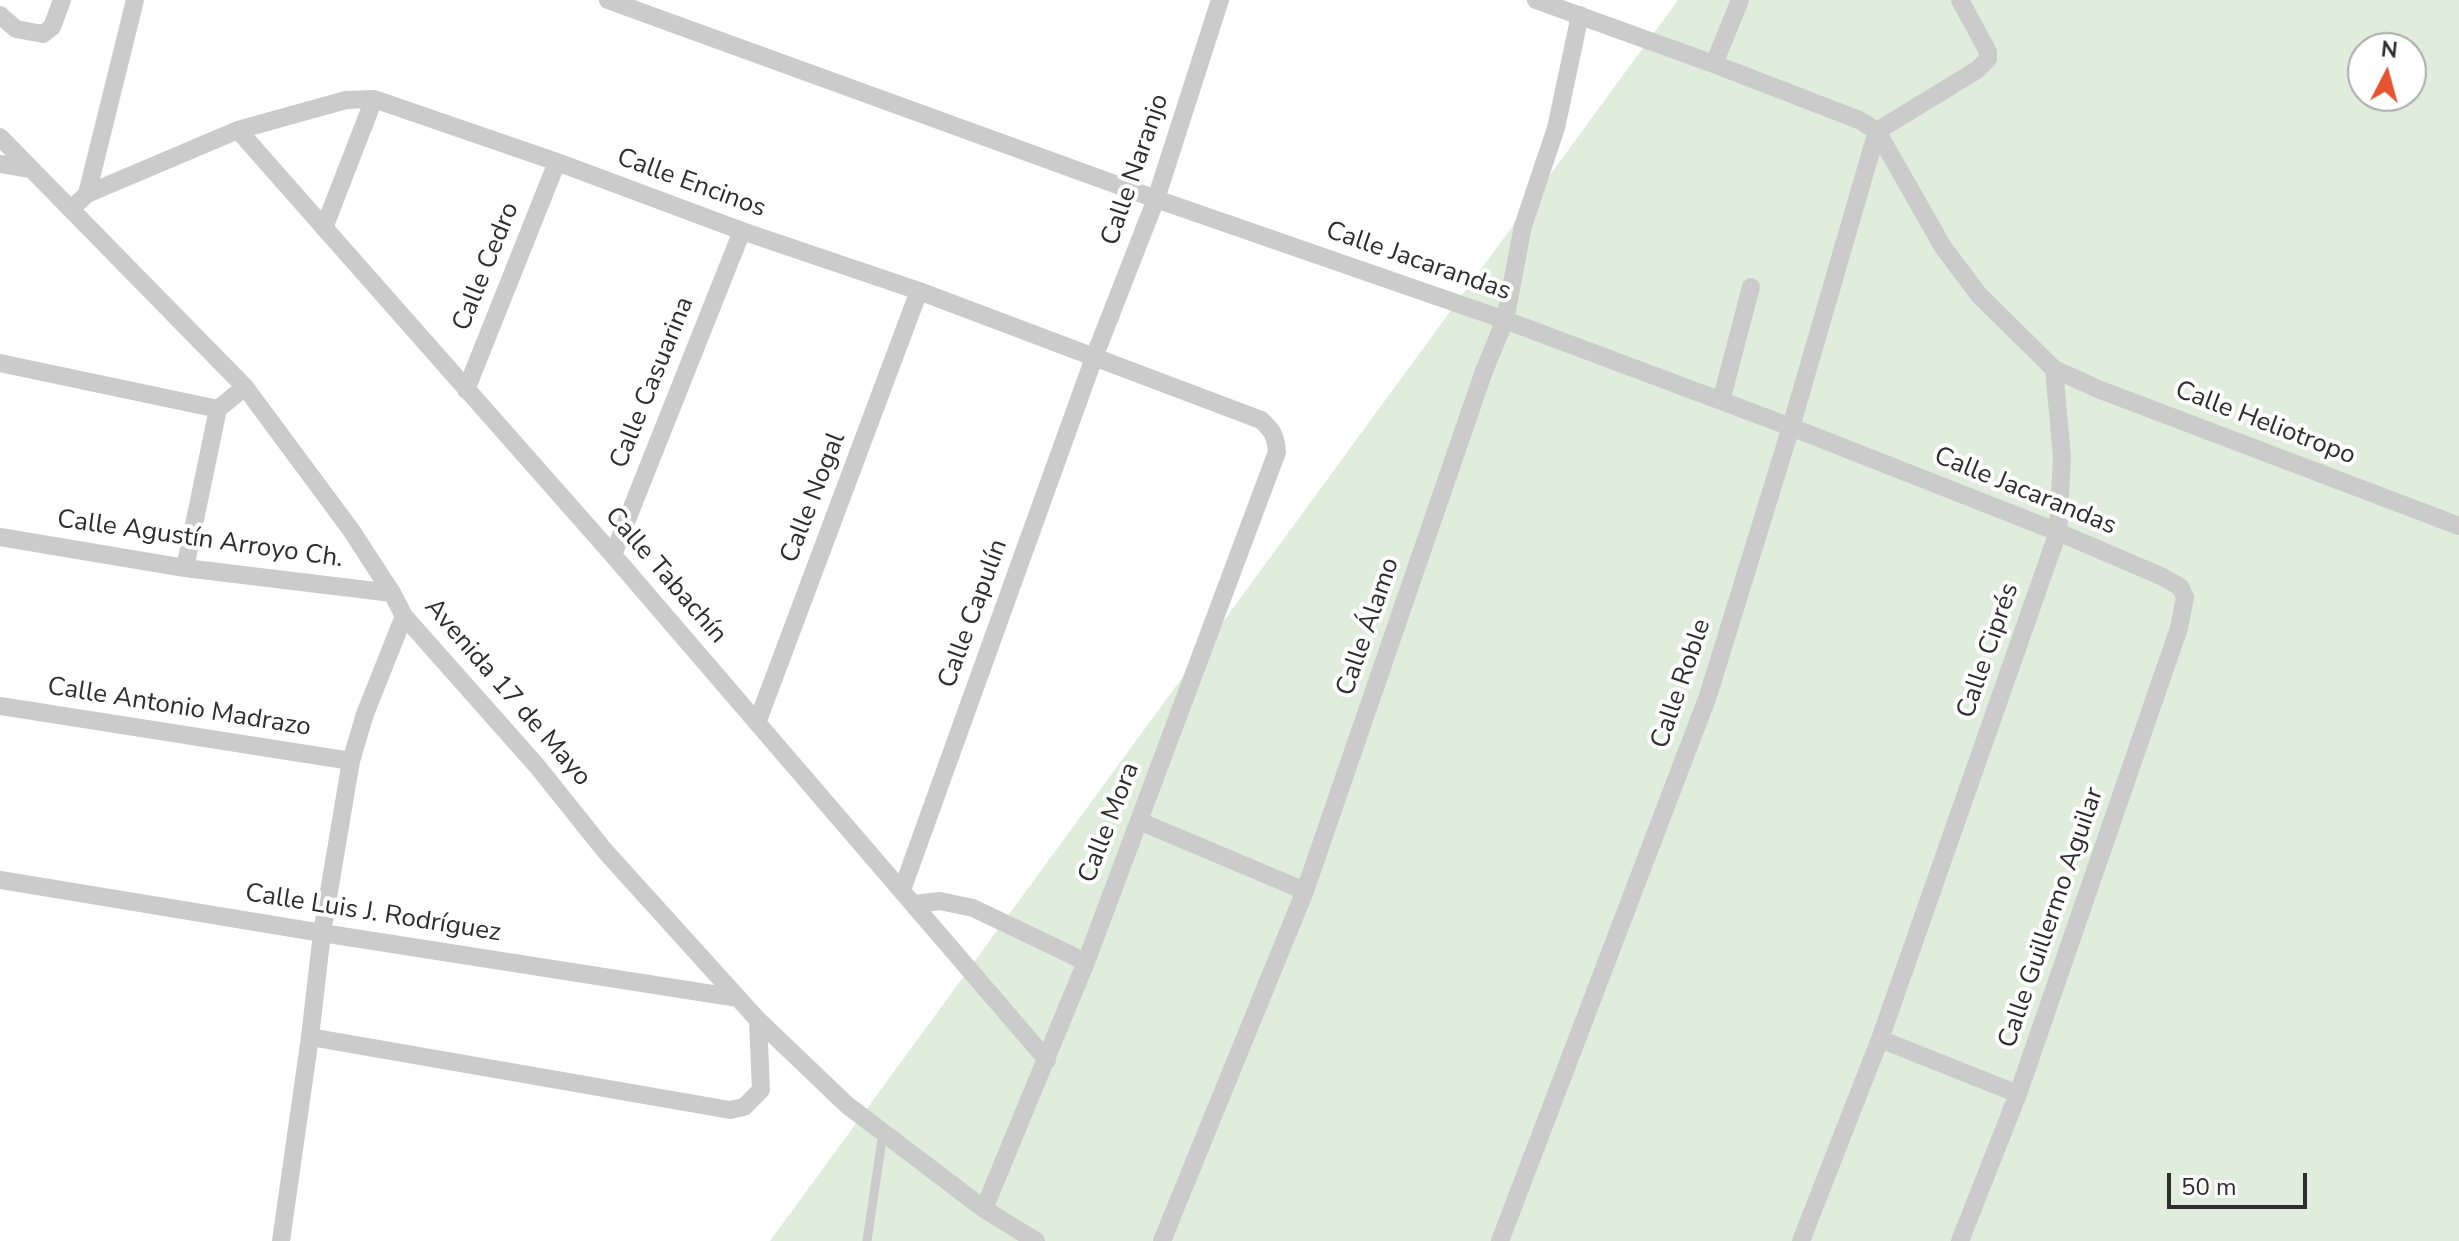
<!DOCTYPE html>
<html>
<head>
<meta charset="utf-8">
<style>
  body { margin:0 }
  #map { position:relative; width:2459px; height:1241px; overflow:hidden; background:#fff; font-family:"Nunito Sans",sans-serif }
  canvas { display:block }
  .north { position:absolute; left:2347px; top:32px; width:80px; height:80px; box-sizing:border-box; background:#fff; border:2px solid #ababab; border-radius:50%; rotate:6deg; font-size:22px; font-weight:700; line-height:32px; text-align:center; color:#2e2e2e }
  .north::after { content:''; display:block; margin:auto; width:28px; height:36px; background:#e55331; clip-path:polygon(50% 0,100% 100%,50% 72%,0 100%) }
  .scale { position:absolute; left:2167px; top:1173px; width:140px; height:36px; box-sizing:border-box; border:4px solid #2e2e2e; border-top:0; padding-left:10px; font-size:24px; line-height:28px; white-space:nowrap; color:#2e2e2e; -webkit-text-stroke:6px #fff; paint-order:stroke }
</style>
</head>
<body>
<div id="map">
<canvas width="2459" height="1241"></canvas>
<div class="north">N</div>
<div class="scale">50 m</div>
</div>
<script>
const ctx = document.querySelector('canvas').getContext('2d');
ctx.lineJoin = 'round';
function paint(path, color) { ctx.fillStyle = color; ctx.fill(path, 'evenodd'); }
function trace(path, color, width, dash) { ctx.strokeStyle = color; ctx.lineWidth = width; ctx.lineCap = dash ? 'butt' : 'round'; ctx.setLineDash(dash || []); ctx.stroke(path); }
function write(font, color, halo, rows, align = 'center') {
  ctx.font = font + ' "Nunito Sans",sans-serif'; ctx.lineWidth = 8; ctx.setLineDash([]); ctx.textBaseline = 'middle'; ctx.strokeStyle = halo; ctx.fillStyle = color; for (const [text, x, y, turn = 0] of rows) {
    ctx.save(); ctx.translate(x, y); ctx.rotate((+turn || 0) * Math.PI / 180); ctx.textAlign = isNaN(turn) ? turn : align; if (halo) ctx.strokeText(text, 0, 0); ctx.fillText(text, 0, 0); ctx.restore();
  }
}
const green = new Path2D(`
  M1678,0H2459V1241H770ZM2363,48H2411V96H2363Z`);
const lane = new Path2D(`
  M867,1241L883,1133`);
const street = new Path2D(`
  M608,0L1156,199L1505,320L1791,427L2058,532L2163,577L2180,587L2185,597L2179,628L2018,1094L1960,1241
  M1536,0L1714,64L1859,120L1877,131L1943,247L1979,295L2054,369L2098,389L2459,526
  M0,15L16,29L43,34L52,27L62,0
  M1714,64L1740,0
  M238,130L613,555L1047,1060
  M0,137L245,387L351,530L392,593L404,616L537,766L605,851L758,1020L847,1105L984,1209L1036,1241
  M0,164L30,169
  M87,194L135,0
  M71,209L87,194L238,130L346,100L374,99L557,162L742,231L919,291L1261,420C1272,430 1276,436 1277,452L1086,962L984,1209
  M324,228L374,99
  M0,363L218,409L245,387
  M466,390L557,162
  M1721,401L1751,287
  M0,537L185,568L392,593
  M613,555L742,231
  M185,568L218,409
  M0,706L351,761
  M757,723L919,291
  M1139,821L1305,891
  M0,880L322,933L738,998
  M902,890L1095,355L1156,199L1220,0
  M914,904L940,901L973,908L1086,962
  M310,1037L730,1110L744,1107L761,1090L758,1020
  M1880,1039L2018,1094
  M281,1241L310,1037L322,933L351,761L365,714L404,616
  M1162,1241L1305,891L1484,371L1505,320L1523,226L1556,128L1580,15
  M1500,1241L1708,696L1791,427L1877,131L1977,70L1988,59V52L1960,0
  M1801,1241L1880,1039L2058,532L2062,457L2054,369`);
const streetNames = [
  ["Calle Naranjo",1136,170,-71],
  ["Calle Encinos",691,184,20],
  ["Calle Jacarandas",1418,262,19],
  ["Calle Cedro",487,267,-68],
  ["Calle Casuarina",653,383,-68],
  ["Calle Heliotropo",2265,424,21],
  ["Calle Jacarandas",2025,492,22],
  ["Calle Nogal",814,498,-69],
  ["Calle Agustín Arroyo Ch.",200,540,8],
  ["Calle Tabachín",665,576,49],
  ["Calle Capulín",974,614,-70],
  ["Calle Álamo",1369,627,-71],
  ["Calle Ciprés",1989,651,-71],
  ["Calle Roble",1682,684,-71],
  ["Avenida 17 de Mayo",507,693,49],
  ["Calle Antonio Madrazo",179,708,9],
  ["Calle Mora",1110,823,-69],
  ["Calle Luis J. Rodríguez",373,914,9],
  ["Calle Guillermo Aguilar",2052,918,-71]
];
paint(green, '#e0ecdc');
trace(lane, '#cbcbcb', 9);
trace(street, '#cbcbcb', 18);
write('26px', '#2e2e2e', '#fff', streetNames);
</script>
</body>
</html>
